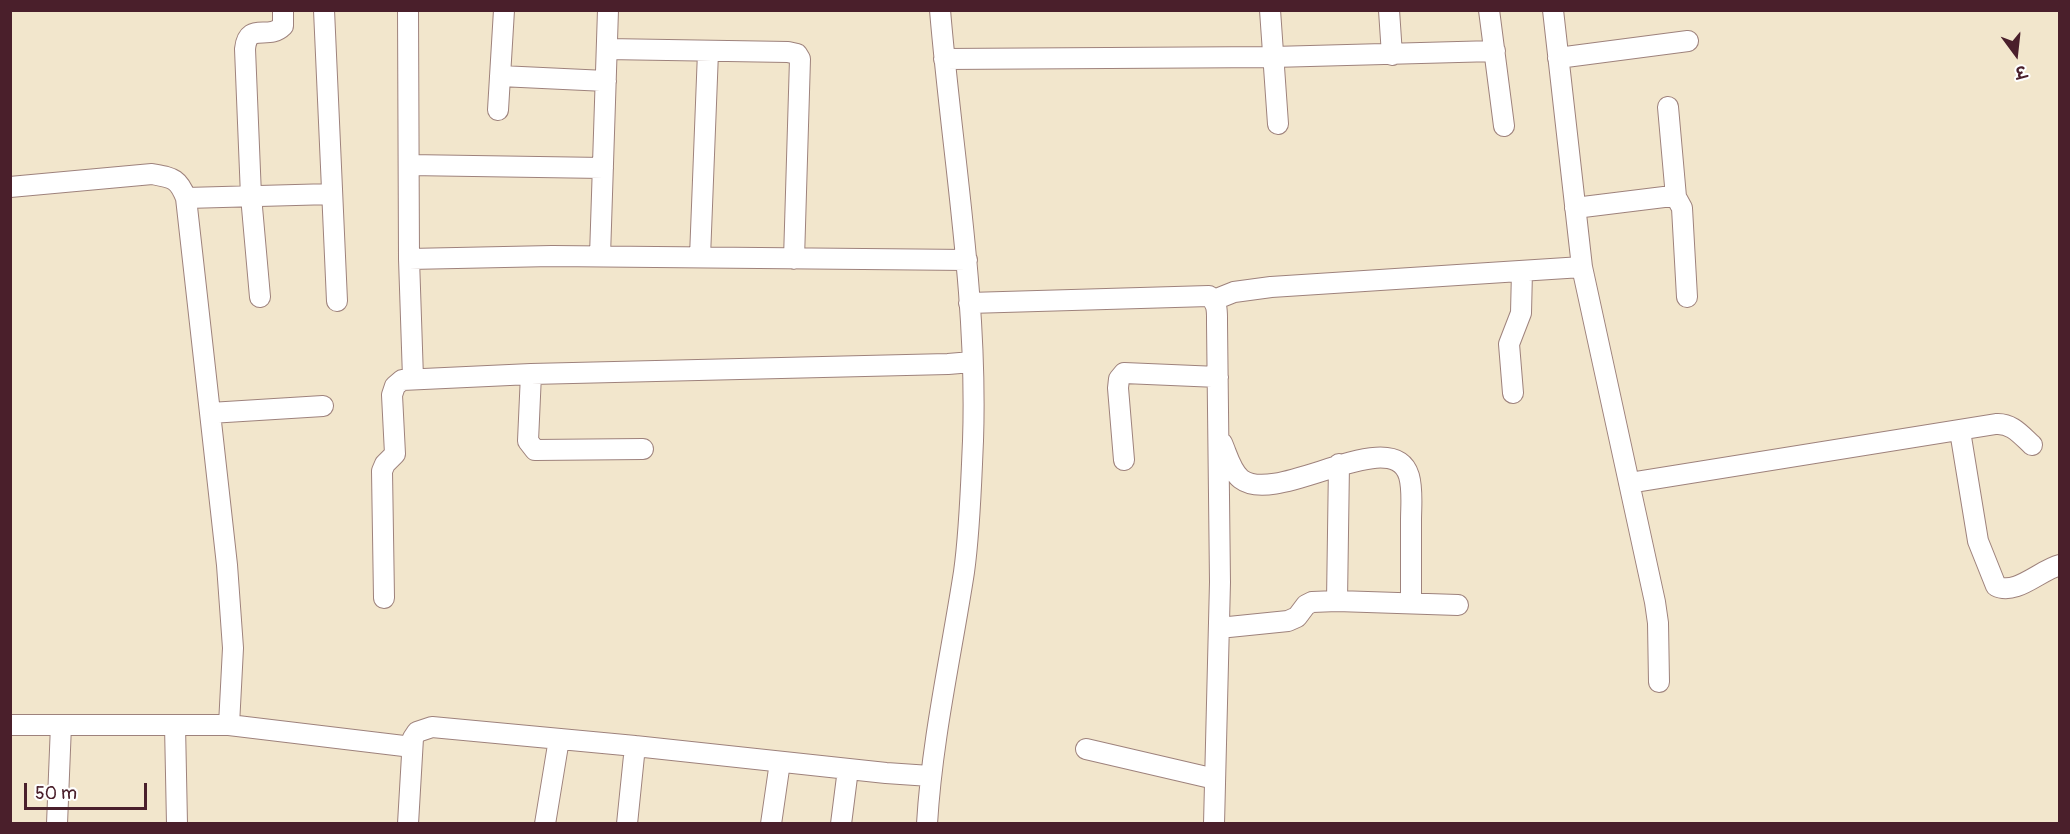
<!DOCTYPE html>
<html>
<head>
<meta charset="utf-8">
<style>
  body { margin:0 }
  #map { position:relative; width:2070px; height:834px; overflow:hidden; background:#f2e6cc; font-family:Pangolin,"Playpen Sans Deva",sans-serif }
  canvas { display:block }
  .frame { position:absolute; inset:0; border:12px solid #4a1f2b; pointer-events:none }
  .north { position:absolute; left:1986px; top:24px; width:60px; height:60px; -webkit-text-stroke:4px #fff; paint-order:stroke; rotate:165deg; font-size:16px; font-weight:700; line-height:24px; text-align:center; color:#4a1f2b }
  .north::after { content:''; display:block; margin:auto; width:21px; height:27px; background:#4a1f2b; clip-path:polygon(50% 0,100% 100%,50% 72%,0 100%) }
  .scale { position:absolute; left:24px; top:783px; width:123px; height:27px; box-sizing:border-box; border:3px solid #4a1f2b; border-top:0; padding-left:8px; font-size:18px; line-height:21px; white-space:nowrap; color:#4a1f2b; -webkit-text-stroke:4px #fff; paint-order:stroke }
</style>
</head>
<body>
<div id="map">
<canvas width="2070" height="834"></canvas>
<div class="frame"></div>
<div class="north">उ</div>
<div class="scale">50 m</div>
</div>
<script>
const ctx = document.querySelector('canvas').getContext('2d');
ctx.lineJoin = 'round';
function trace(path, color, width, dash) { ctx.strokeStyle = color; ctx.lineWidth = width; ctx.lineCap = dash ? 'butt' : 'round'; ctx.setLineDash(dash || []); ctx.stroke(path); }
const street = new Path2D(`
  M324,10L337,301
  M408,10L409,259L413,378
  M1270,10L1278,124
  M1389,10L1392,55
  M1489,10L1504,126
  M1553,10L1582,267L1655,602L1658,623L1659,682
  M607,49L788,52L797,54L800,59L794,259
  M1558,58L1688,41
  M944,59L1273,57L1495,51
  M500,76L606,81
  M1668,107L1676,197
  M498,110L504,10
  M409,165L603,168
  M10,187L152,174C173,178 178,178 186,198L227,565L233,648L229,725H10
  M186,198L332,194
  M1575,208L1664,197H1676L1682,208L1687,297
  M600,256L608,10
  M700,257L708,52
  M409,259L552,256L967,260
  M260,297L251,196L245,49C248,21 268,41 283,26V10
  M1214,300L1234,292L1271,287L1582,267
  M969,303L1209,296C1218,303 1217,312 1217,323L1220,582L1214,824
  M531,374L528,441L535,450L643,449
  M1513,393L1509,344L1521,313L1522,271
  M210,413L323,406
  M1960,431L1978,541L1996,586C2016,596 2040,570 2060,565
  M1222,443C1227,454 1231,471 1241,479C1277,507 1392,422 1409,476C1413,490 1411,506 1411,521C1411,548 1411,576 1411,603
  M1124,460L1118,388L1119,379L1124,373L1218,377
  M1629,483L1996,424C2012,423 2021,435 2032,445
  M384,598L382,471L385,464L395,454L392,395L395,386L402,380L531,374L948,364L972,362
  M1337,601L1339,464
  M1219,628L1288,621L1297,617L1306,605L1312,602L1337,601L1458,605
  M175,725L177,824
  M229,725L412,747
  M1086,749L1215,779
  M57,824L61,725
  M408,824L413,738L417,732L432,727L635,746L886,773L930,776
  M545,824L559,739
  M627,824L635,746
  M771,824L780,762
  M841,824L848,769
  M927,824C932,739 951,656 964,572C970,529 971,484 973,441C978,296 952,154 940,10`);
trace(street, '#9e827c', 22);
trace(street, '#fff', 20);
</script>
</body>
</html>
